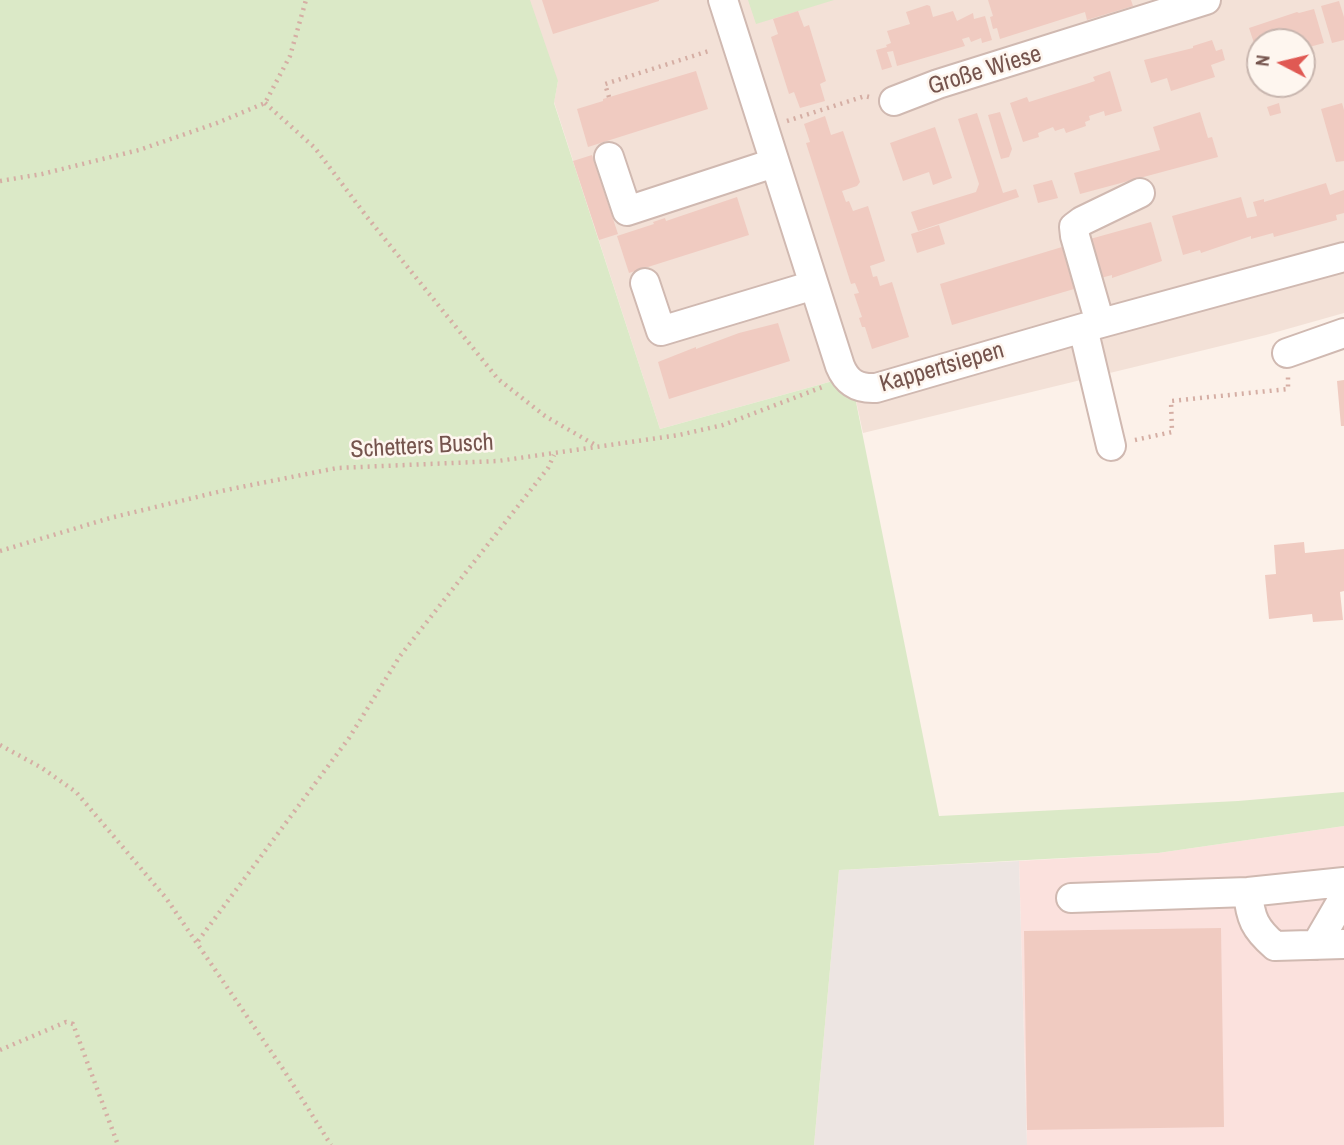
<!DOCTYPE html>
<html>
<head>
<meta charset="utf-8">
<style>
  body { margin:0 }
  #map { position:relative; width:1344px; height:1145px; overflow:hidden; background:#fcf1e9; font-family:"Archivo Narrow",sans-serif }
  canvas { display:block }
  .north { position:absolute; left:1246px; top:28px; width:70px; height:70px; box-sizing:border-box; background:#fef6ef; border:2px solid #c7b5ae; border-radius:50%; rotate:277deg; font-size:19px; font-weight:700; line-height:28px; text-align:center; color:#75544d }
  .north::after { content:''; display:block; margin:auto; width:24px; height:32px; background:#e05953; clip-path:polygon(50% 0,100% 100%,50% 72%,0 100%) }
</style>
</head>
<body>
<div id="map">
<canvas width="1344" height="1145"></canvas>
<div class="north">N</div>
</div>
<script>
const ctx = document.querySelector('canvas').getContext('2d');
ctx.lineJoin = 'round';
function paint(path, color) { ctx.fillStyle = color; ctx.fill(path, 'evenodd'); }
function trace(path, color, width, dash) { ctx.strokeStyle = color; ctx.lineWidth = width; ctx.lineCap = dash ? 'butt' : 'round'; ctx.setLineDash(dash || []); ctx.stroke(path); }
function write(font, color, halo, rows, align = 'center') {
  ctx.font = font + ' "Archivo Narrow",sans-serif'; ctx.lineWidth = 5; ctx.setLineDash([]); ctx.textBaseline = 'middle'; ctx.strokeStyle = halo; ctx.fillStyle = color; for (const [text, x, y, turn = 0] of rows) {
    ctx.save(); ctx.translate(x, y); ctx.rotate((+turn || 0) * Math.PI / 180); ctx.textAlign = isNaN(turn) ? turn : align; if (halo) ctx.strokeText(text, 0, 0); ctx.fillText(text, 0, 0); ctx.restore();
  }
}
const residential = new Path2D(`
  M405,0H1344V313L1266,335L863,433L853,387L840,379L660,429L554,102L558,81ZM1260,42H1302V84H1260Z`);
const commercial = new Path2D(`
  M1344,826V1145H1027L1019,861L1158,853Z`);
const industrial = new Path2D(`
  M1019,861L1027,1145H814L839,870Z`);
const green = new Path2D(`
  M0,0H530L558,81L554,103L660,429L840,379L853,387L939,816L1238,801L1344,792V826L1158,853L839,870L814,1145H0Z
  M748,0H834L756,24Z`);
const building = new Path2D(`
  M542,0H659V1L553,34Z
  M988,0H1131L1133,6L1087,20L1085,12L1000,39L997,28L993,29L990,17L993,16Z
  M1339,1L1344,17V40L1332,43L1321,6Z
  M927,5L930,6L933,17L953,11L957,21L973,13L974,19L985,16L992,40L982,43L981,38L971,42L969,37L962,39L965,46L897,66L893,51L887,52L892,67L882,70L876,50L887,47L886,45L891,43L887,31L910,24L906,12Z
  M1314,9L1324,43L1302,49V42H1260V61L1249,28L1297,12L1299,13Z
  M798,11L804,27L809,25L826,81L820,84L825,101L800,108L794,92L789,94L771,37L778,34L773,19Z
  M1212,40L1216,51L1222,49L1225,60L1211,65L1215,77L1171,91L1167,78L1151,83L1144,60L1193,48V46Z
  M696,71L708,109L588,147L577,109L603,101V99Z
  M1110,71L1122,111L1105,116L1104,111L1089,116L1090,120L1085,122L1086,126L1066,133L1064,128L1055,131L1053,127L1038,133L1039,137L1023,142L1010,103L1027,97L1029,102L1086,84L1095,81L1093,77Z
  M1279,103L1281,113L1270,116L1267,107Z
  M1342,103L1344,110V161L1336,162L1321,109Z
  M1000,112L1012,149L1009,157L1001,159L988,115Z
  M1200,112L1208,138L1212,137L1218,157L1080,194L1074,173L1160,150L1153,127Z
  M977,113L1003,193L1016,189L1019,197L918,231L911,212L976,192L979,184L958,119Z
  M825,116L831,135L843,131L860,182L857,186L842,191L846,202L849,201L853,211L868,206L885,261L870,266L873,277L877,276L880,286L892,282L909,337L872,349L865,327H862L859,318L862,317L854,294L859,293L855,283L851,284L806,143L810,142L804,124Z
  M935,127L952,178L933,185L929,172L903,181L890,143Z
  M592,155L618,234L599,240L573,161Z
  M1052,180L1058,198L1038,203L1033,185Z
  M1326,183L1330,195L1344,190V213L1336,215L1337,220L1274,237L1273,233L1251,239V236L1201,253L1200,250L1183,255L1172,216L1241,197L1247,218L1257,216L1253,202L1264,199V202Z
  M737,197L749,235L629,273L617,236L654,224L653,222L665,218L666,221Z
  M1151,222L1162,261L1112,278V275L1093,280L1083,241Z
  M939,225L945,244L917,253L911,234Z
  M1062,247L1074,289L952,325L940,284Z
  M778,323L790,361L669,399L658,362L696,347V349L739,333Z
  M1344,380V426H1341L1337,381Z
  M1304,542L1305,553L1344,549V591L1340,592L1343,620L1313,622L1312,614L1269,619L1265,575L1276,574L1274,545Z
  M1221,928L1224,1127L1027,1130L1024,931Z`);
const path = new Path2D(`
  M609,97L605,84L712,50
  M265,103L315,148L367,217L498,379L545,416L597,446
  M787,121L865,96L869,97
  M0,181L42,174L139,150L217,123L265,103L290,56L306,0
  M1135,440L1172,432L1171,401L1288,389V375
  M0,551L110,518L226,490L337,468L498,461L679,435L723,425L825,386
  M0,745L42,768L76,792L166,898L285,1072L331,1145
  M198,941L349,738L400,656L548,468L554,455
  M0,1050L66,1022L73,1024L118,1145`);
const minor = new Path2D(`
  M723,0L840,366C847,383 858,389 876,388L1083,328L1344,257
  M894,101L938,84L1206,0
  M609,157L627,211L774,163
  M645,283L661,331L814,285
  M1100,323L1075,236L1074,227L1082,221L1140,193
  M1083,328L1111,446
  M1287,353L1344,333
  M1248,892C1250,918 1255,929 1275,946L1344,944
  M1071,898L1248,892L1344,882
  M1316,945L1344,897`);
const streetNames = [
  ["Große Wiese",985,71,-17],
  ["Kappertsiepen",942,368,-16],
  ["Schetters Busch",422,447,-3]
];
paint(residential, '#f3e1d7');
paint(commercial, '#fbe1dd');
paint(industrial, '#ede5e2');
paint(green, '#dbe9c7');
paint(building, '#f0cbc1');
trace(minor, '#d0b9b1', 32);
trace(path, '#d5aea4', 4.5, [2, 5]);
trace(minor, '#fff', 28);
write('24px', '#75544d', '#fef6ef', streetNames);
</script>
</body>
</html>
